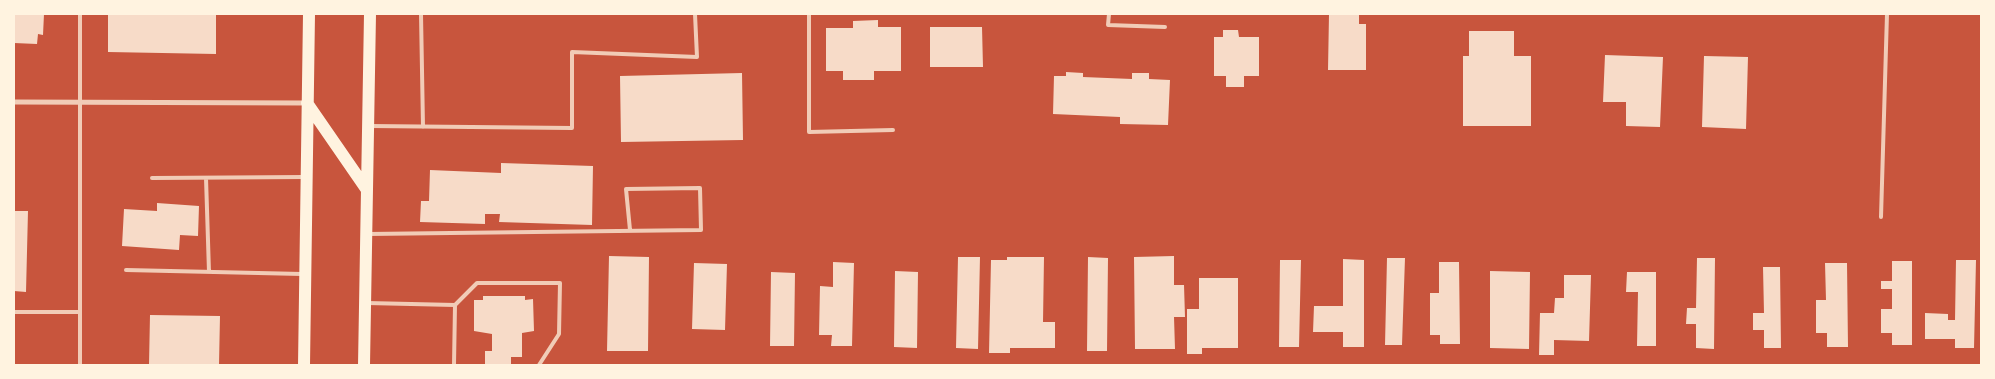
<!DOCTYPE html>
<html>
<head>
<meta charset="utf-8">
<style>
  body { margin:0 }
  #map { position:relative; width:1995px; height:379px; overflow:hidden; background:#c8553d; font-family:Lato,sans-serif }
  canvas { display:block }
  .frame { position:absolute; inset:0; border:15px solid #fff3e0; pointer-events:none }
</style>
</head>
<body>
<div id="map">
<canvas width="1995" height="379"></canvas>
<div class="frame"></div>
</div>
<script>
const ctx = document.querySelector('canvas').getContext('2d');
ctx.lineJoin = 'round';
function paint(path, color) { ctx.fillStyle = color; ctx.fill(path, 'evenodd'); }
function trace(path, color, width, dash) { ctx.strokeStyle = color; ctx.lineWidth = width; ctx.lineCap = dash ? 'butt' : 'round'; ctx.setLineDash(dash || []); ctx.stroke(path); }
const building = new Path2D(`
  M14,14H44L43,35L38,34L37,44L14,43Z
  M108,14H216V54L108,52Z
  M1329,14H1359V24H1366V70H1328Z
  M878,20V27H901V71H874V80H843V71H826V28H853V21Z
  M930,27H982L983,67H930Z
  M1223,30H1238L1239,37H1259V76H1244V87H1226V76H1214V37H1223Z
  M1469,31H1514V56H1531V126H1463V56H1469Z
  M1605,55L1663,57L1660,127L1626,126V102H1603Z
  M1704,56L1748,57L1746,129L1702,127Z
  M1066,72L1083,73V77L1132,79V73H1149V79L1170,80L1168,125L1120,124V117L1053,114L1054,76H1066Z
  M742,73L743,140L621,142L620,76Z
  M501,163L593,166L592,225L499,222L500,214H485V224L420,222L421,201H429L430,170L501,173Z
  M157,203L199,206L198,236L180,235L179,250L122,246L124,209L157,211Z
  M14,211H28L26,292L14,291Z
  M609,256L649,257L648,351H607Z
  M1174,256V285H1184L1185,317H1174L1175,349H1135L1134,257Z
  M958,257H980L978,349L956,348Z
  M1007,257H1044L1043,322H1055V348H1010V353H989L991,260H1007Z
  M1088,257L1108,258L1107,351H1087Z
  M1387,258H1405L1402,345H1385Z
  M1697,258H1715L1714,349L1696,348V324H1686L1687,308H1696Z
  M1343,259L1364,260V347H1343V332H1313L1314,306H1343Z
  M1280,260H1301L1299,347H1279Z
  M1956,260H1976L1974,348H1955V339H1925V313L1948,314V320H1955Z
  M1892,261H1912V345H1892V333H1881V309H1892V289H1881V281H1892Z
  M833,262L854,263L852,346H831L832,335H819L820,286L833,287Z
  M1439,262H1459L1460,344H1440V335H1430V293H1439Z
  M694,263L727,264L725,330L692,329Z
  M1825,263H1847L1848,347H1827V333H1816V300H1826Z
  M1763,267H1780L1781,348H1764V330H1753V313H1764Z
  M895,271L918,272L917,348L894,347Z
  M1490,271L1530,272L1529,349L1490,348Z
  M771,272L795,273L794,346H770Z
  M1627,272H1656V346H1637L1638,292H1626Z
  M1564,275H1591L1589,341L1554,340V355H1539L1540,313H1554L1555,298H1564Z
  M1199,278H1238V348H1202V354H1187V309H1199Z
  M483,296H525V300L533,299L534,331L522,333V357H511V365H485V351H492V334L474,331V300H483Z
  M150,315L220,316L219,365H149Z`);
const service = new Path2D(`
  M421,14L423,127
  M809,14V132L893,130
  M1109,14L1108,25L1165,27
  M370,126L572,128V52L697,57L695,14
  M152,178L304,177
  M206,178L209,272
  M1881,217L1887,14
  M368,234L701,230L700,188L626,189L630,230
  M126,270L302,274
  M367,303L455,305L477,283H560L559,334L539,365
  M14,312H80
  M80,365V14
  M454,365L455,305`);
const minor = new Path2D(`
  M14,102L306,103`);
const primary = new Path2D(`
  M307,103L367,190
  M304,365L309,14
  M364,365L370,14`);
paint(building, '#f7dbc8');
trace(service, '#f1ccb7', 4);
trace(minor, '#f1ccb7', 5);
trace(primary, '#fff3e0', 12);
</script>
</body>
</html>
